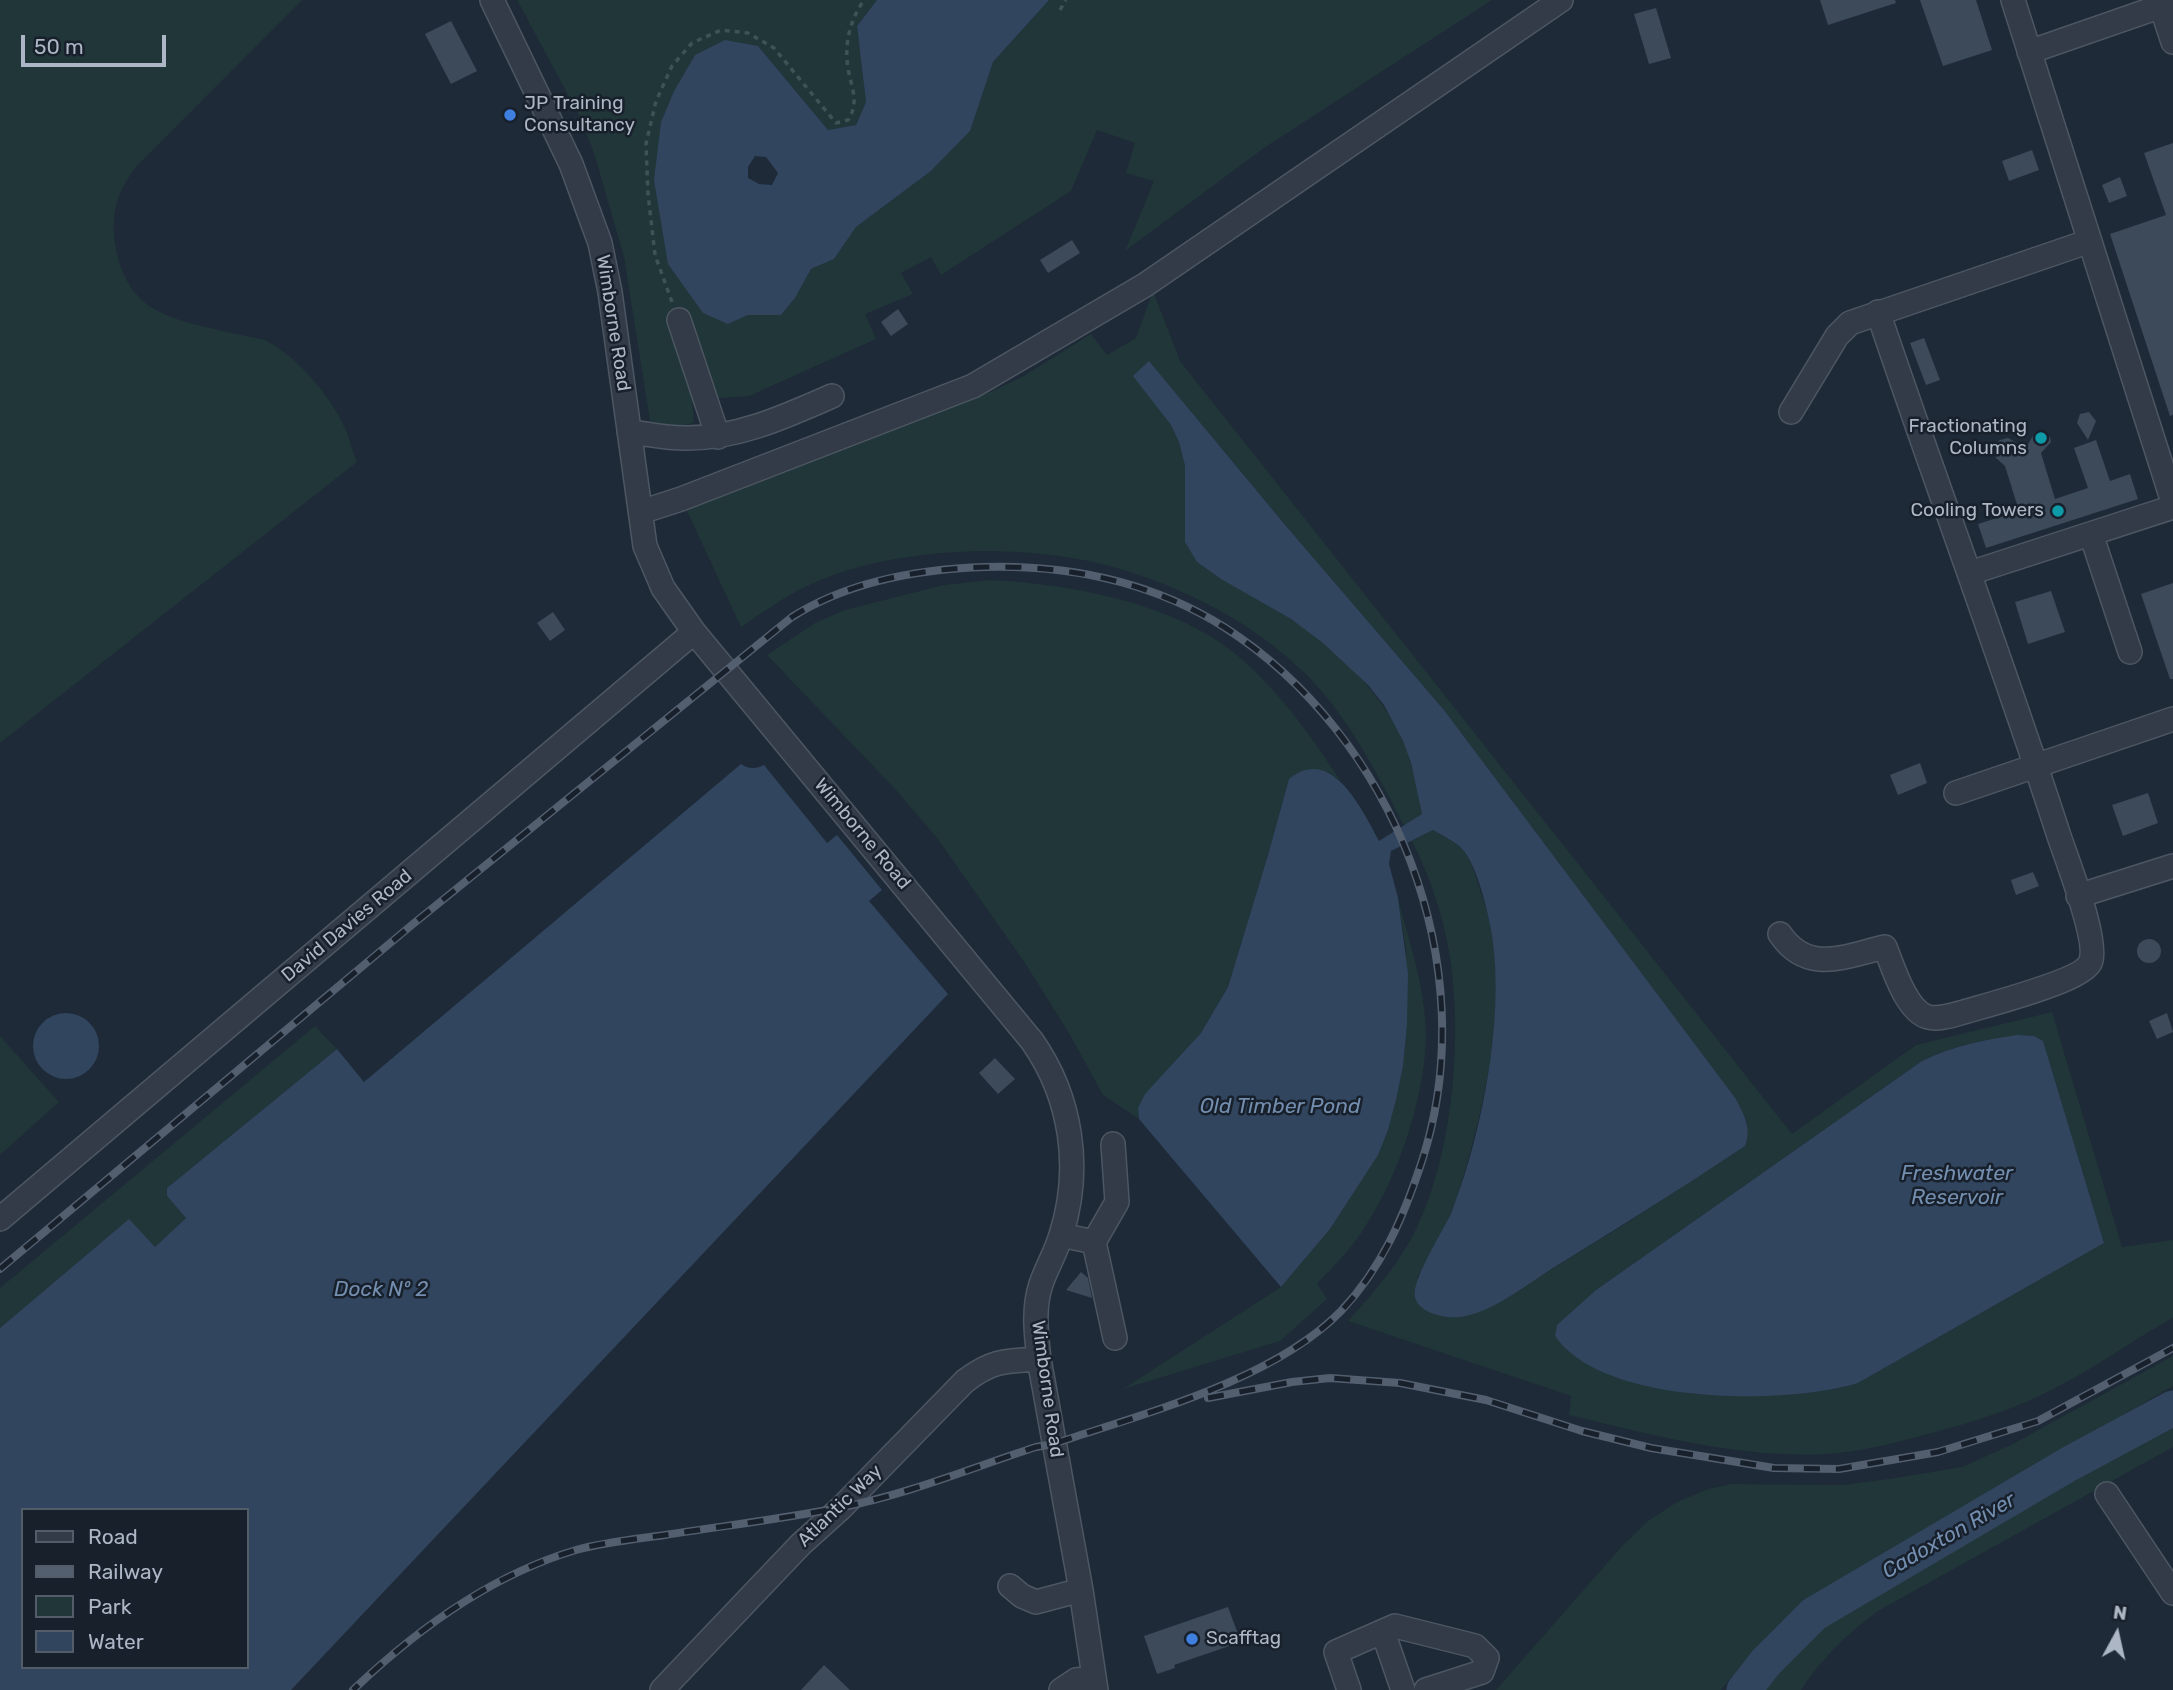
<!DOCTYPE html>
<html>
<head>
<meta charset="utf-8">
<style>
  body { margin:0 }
  #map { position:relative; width:2173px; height:1690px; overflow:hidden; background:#1e2a37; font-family:Rubik,sans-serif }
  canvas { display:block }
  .legend { position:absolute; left:21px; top:1508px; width:228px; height:161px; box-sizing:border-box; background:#18202c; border:2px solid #535c69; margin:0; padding:9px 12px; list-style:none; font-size:21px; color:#acb6c5 }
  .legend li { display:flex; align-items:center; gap:14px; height:35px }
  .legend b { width:35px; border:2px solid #535c69 }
  .north { position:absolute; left:2082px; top:1599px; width:70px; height:70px; -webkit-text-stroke:5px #18202c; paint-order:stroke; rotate:8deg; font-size:19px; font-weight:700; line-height:28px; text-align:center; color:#acb6c5 }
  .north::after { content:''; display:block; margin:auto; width:24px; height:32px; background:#acb6c5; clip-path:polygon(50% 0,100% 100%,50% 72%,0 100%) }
  .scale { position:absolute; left:21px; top:35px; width:145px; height:32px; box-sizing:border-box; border:4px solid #acb6c5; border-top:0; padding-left:9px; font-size:21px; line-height:24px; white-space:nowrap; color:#acb6c5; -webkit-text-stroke:5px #18202c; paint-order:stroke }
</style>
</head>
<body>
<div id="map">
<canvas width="2173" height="1690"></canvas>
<ul class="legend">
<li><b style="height:9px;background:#323b47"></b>Road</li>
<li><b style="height:9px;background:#535f6f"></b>Railway</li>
<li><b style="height:19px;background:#203638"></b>Park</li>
<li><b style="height:19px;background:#31455f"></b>Water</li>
</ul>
<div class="north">N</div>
<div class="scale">50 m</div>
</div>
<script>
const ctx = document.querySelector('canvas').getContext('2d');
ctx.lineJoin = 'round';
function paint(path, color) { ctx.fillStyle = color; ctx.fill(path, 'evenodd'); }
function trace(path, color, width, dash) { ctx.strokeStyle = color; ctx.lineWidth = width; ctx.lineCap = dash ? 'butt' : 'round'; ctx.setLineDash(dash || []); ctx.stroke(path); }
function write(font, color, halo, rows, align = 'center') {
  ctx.font = font + ' Rubik,sans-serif'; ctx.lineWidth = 5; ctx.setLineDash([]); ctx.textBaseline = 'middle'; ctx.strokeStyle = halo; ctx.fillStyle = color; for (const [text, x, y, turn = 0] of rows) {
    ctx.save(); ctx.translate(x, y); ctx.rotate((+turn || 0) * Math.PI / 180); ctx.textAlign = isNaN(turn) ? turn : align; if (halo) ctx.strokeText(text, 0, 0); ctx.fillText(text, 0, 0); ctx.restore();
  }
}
const green = new Path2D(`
  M0,0H302L135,168C116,194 110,217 116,249C127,301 153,314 202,326C223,331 244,336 265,340C296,356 325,390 341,420C348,433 352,449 357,462L0,743Z
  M517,0H877L857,26L866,102L856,125L828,130L758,46L695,55L674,91L661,122L728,324L748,315H781L795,298L811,269L834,259L856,227L931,171L970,131L993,62L1049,0H1492L1264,148L1125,251L1154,181L1126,173L1135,143L1097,130L1071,191L941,275L931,257L901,273L913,294L865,314L876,339L749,396L692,400L694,422C677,429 667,426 650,421L624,257L594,153L579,115Z
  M1153,291L1180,361L1792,1134L1916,1045L2052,1012L2122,1247L2173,1240V1318C2134,1339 2098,1366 2059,1386C2020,1407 1978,1421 1935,1432C1906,1440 1877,1448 1847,1452C1757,1463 1656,1436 1569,1415L1571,1396L1348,1321C1374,1292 1400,1263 1417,1227C1451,1156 1461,1051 1452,972C1447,927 1432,881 1412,841L1433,830C1443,836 1457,842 1464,851C1472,862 1476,877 1480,890C1510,970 1493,1066 1472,1146C1466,1168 1460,1191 1451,1212C1442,1235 1430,1257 1417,1278L1490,1307L1622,1226L1745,1146L1747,1122L1736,1099L1444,710L1286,526L1149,361L1171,425L1179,442L1185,466L1186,497L1197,562C1227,583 1258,599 1289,618C1334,646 1383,693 1403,742C1413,765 1417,790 1422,815L1404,826C1373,765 1341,702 1287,657C1243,619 1186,590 1130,572C1040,542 905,544 818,581C790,593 766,610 741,627L686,509L990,392L1022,377L1091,334L1107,355L1136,338ZM2034,1036L2043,1041L2104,1243L1858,1383L1836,1389L1706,1395L1663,1389L1621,1378L1596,1290L1922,1061C1964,1041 1989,1040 2034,1036Z
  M990,580C1073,584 1181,604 1244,661C1283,696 1312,738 1341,781L1328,772L1289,779L1268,855L1228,987L1201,1033L1138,1108L1139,1119L1103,1095L1069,1033L1023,960L937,838L895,789L767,655L815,623L845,610L944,585Z
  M1398,898C1409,942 1426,989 1426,1035C1425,1097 1399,1175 1365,1227C1352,1248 1334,1266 1317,1284L1327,1299L1280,1341L1123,1389L1281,1287L1330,1229L1378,1154L1388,1130L1396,1100L1403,1066L1407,1025L1406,950Z
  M315,1026L337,1049L167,1188V1196L186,1218L155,1247L128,1220L0,1328V1288Z
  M0,1036L59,1102L0,1155Z
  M2173,1356V1386L1820,1592C1777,1621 1754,1650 1721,1690H1496L1622,1546L1648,1521L1677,1502L1708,1489L1731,1484L1842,1485L1896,1478L1962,1467L2011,1445Z
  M2173,1424V1447L1878,1611C1845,1636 1824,1656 1801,1690H1765L1811,1636L1851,1605Z`);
const water = new Path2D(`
  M877,0H1049L993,62L970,131L931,171L856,227L834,259L811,269L795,298L781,315H748L728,324L703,313L668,264L654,180L661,122L674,91L695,55L725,40L758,46L828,130L856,125L866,102L857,26ZM755,156L766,157L778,173L772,185L759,184L748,178V167Z
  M1149,361L1286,526L1444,710L1736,1099C1744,1115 1752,1128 1745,1146C1682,1188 1618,1228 1553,1268C1526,1285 1497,1309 1466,1316C1451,1320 1419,1315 1415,1297C1411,1280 1444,1230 1452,1211C1483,1133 1507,1007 1490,925C1486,904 1477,868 1464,851C1457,842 1443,836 1433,830L1391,851L1389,864L1398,898L1408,973L1407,1025L1403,1066L1396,1100L1388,1130L1378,1155L1330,1229L1281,1287L1139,1119L1138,1108L1145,1094L1201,1033L1228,987L1268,855L1289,779C1332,744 1362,810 1379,841L1422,814L1411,763L1403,741L1384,705L1368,685L1323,643L1291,619L1221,579L1197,562L1185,542V466L1179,442L1171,425L1133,376Z
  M741,764C748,769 756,769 764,765L827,843L837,835L882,890L869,901L948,994L291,1690H0V1328L129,1219L155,1247L186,1218L167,1196V1188L337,1049L364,1082ZM23,1510H247V1667H23Z
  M33 1046a33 33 0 1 1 66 0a33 33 0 1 1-66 0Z
  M2017,1035L2034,1036L2043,1041L2104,1243L1858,1383C1785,1405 1603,1406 1555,1336L1557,1325L1596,1290L1922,1061C1953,1046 1983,1040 2017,1035Z`);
const river = new Path2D(`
  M1744,1690L1766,1662L1814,1614L2069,1464L2173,1408`);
const building = new Path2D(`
  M1820,0H1895L1896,3L1828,25Z
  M1920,0H1976L1992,50L1943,66Z
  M1656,8L1671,58L1649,64L1634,14Z
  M451,21L477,71L451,84L425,34Z
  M2173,143V415L2170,416L2110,234L2166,215L2144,153Z
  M2032,150L2039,170L2009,181L2002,161Z
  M2120,177L2127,196L2109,203L2102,185Z
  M1072,240L1080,253L1048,273L1040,260Z
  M898,309L908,324L891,336L881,322Z
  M1924,338L1940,380L1926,385L1910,343Z
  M2089,412L2096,421L2088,440L2077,423L2080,414Z
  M2041,430L2050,437L2051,442L2041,453L2055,499L2088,488L2074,448L2096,440L2110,481L2130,474L2138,499L1986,548L1978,524L2019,511L2005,466L1996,458L1994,446L2000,440L2008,438L2026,448L2035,432Z
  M2173,583V679H2170L2141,594Z
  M2051,591L2065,632L2028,644L2015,602Z
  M553,612L565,630L550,641L537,623Z
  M1920,763L1927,783L1898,795L1890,775Z
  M2148,793L2158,823L2123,836L2112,805Z
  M2033,872L2039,886L2016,895L2011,880Z
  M2137 951a12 12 0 1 1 24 0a12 12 0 1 1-24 0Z
  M2167,1013L2173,1032L2157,1039L2149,1021Z
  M995,1058L1015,1079L998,1094L979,1073Z
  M1081,1272L1088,1278L1092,1298L1066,1290Z
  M1228,1607L1241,1642L1174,1665L1175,1668L1157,1674L1144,1636Z
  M824,1665L850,1690H801Z`);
const path = new Path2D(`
  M1060,10L1066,0
  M672,302L655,255L648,194L646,144L656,101L672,66L692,43L721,30L748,33L774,48L836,123L848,120C860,102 851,87 848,68C844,44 850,20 864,0`);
const minor = new Path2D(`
  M492,0L571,164L600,243L610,292L645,546L663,588L694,632L1032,1041C1072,1098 1082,1169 1061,1235C1056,1252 1047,1267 1041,1284C1033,1308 1036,1334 1039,1359L1081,1590L1096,1690
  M2013,0L2173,502
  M2161,6L2173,42
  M2029,52L2173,2
  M679,320L718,437
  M1791,412L1837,336L1850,323L2090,241
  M629,432C649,434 669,439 688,438C739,438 786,416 832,396
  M641,512L681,499L973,386L1145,285L1561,0
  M2091,534L2130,652
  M1970,573L2173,507
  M1956,793L2173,719
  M2078,896L2173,866
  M1780,934C1808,975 1845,956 1885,947C1893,967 1906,1011 1928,1017C1939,1020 1953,1015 1964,1012C1987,1005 2081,981 2090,963C2100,944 2067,860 2059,836C2002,660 1937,487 1878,312
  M0,1219L694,632
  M1061,1235L1094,1242L1115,1338
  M1094,1242L1117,1202L1113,1144
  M2107,1494L2173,1593
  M1010,1586L1022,1596L1036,1602L1081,1590
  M1383,1632L1403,1690
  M662,1690L801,1544L841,1508L965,1381C993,1360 1005,1361 1039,1359
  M1061,1690L1076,1680L1093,1678
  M1349,1690L1336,1652L1395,1626L1475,1646L1487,1658L1482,1672L1426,1690`);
const rail = new Path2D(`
  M0,1269L413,924L792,617C849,581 918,569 986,567C1070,565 1152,582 1224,627C1395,736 1485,967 1422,1161C1404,1216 1382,1268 1341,1311C1274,1380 1143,1414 1053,1444L1036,1447C971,1468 906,1495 838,1508C781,1519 723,1526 665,1535C636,1539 605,1542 576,1550C491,1575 416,1630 353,1690
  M1208,1398L1292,1382L1330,1378L1400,1383L1486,1400L1582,1431L1651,1448L1774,1468L1839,1469L1938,1452L2038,1421L2173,1348`);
const markers = [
  [510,115,7,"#3f7fe0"],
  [2041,438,7,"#0f9aa8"],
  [2058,511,7,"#0f9aa8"],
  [1192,1639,7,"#3f7fe0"]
];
const poiNames = [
  ["JP Training",524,104],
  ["Consultancy",524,126],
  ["Fractionating",2027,427,"right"],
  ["Columns",2027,449,"right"],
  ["Cooling Towers",2044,511,"right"],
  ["Scafftag",1206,1639]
];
const streetNames = [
  ["Wimborne Road",613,323,81],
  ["Wimborne Road",862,834,50],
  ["David Davies Road",347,926,-40],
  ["Wimborne Road",1047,1389,82],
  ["Atlantic Way",840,1506,-44]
];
const waterNames = [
  ["Old Timber Pond",1280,1107],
  ["Freshwater",1957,1174],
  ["Reservoir",1957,1198],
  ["Dock Nº 2",381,1290],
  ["Cadoxton River",1949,1536,-30]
];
paint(green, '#203638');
paint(water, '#31455f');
trace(river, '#31455f', 35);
paint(building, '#3c4a5a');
trace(minor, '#4d5663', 26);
trace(path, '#3e5356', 3.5, [5, 5]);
trace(minor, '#323b47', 23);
trace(rail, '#535f6f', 8);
trace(rail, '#18202c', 5, [16]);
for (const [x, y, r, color] of markers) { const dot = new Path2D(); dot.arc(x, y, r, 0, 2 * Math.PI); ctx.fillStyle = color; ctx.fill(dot); trace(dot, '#18202c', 2.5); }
write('19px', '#acb6c5', '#18202c', poiNames, 'left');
write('19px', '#acb6c5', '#18202c', streetNames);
write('italic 21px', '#738eaf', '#18202c', waterNames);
</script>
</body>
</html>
